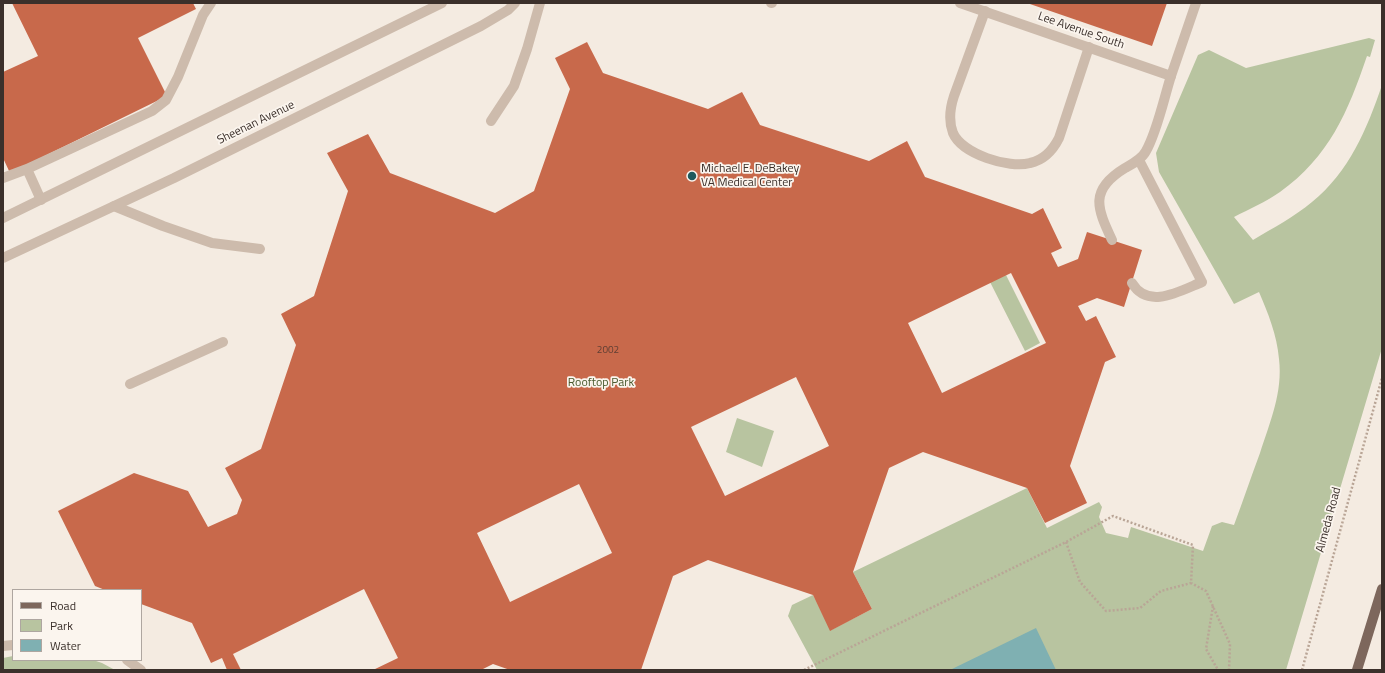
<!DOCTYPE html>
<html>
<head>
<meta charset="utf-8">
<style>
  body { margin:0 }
  #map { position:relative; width:1385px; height:673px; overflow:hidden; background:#f4ebe1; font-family:"Titillium Web",sans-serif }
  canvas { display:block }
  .frame { position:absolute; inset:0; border:4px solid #3b302b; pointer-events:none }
  .legend { position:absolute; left:12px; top:589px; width:130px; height:72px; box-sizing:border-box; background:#fbf5ee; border:1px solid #aea6a0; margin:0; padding:5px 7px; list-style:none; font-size:12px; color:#3b302b }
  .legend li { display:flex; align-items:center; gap:8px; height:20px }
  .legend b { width:20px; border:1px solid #aea6a0 }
</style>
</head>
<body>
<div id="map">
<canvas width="1385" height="673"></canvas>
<div class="frame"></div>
<ul class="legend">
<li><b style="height:5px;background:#7d675c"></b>Road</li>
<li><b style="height:11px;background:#b8c4a0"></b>Park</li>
<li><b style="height:11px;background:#7fb0b2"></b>Water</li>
</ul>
</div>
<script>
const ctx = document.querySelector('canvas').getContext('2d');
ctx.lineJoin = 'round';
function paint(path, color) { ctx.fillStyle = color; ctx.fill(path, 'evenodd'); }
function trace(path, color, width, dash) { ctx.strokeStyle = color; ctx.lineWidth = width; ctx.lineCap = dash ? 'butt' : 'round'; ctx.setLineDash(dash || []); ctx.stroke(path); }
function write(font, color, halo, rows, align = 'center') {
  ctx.font = font + ' "Titillium Web",sans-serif'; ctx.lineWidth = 3.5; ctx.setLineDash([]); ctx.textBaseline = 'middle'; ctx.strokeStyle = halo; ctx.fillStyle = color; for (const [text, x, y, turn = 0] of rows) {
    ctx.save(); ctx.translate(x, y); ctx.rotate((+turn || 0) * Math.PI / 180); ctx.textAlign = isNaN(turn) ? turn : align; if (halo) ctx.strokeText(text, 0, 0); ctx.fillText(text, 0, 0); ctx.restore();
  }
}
const green = new Path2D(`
  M1369,38L1375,40L1370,57L1367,56C1348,112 1329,157 1280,192C1266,202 1249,209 1234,217L1253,240C1273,228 1294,217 1312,202C1349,172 1367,129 1382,85V348L1286,670H817L788,616L792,605L813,595L831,630L872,609L853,572L1027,488L1047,528L1099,502L1102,507L1099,517L1106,533L1128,538L1131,527L1203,551L1212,526L1222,522L1234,525C1243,501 1251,477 1260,453C1270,422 1283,392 1279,359C1277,335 1268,313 1259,292L1234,304L1159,172L1156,153L1198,55L1209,50L1246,68Z
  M1006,275L1040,343L1025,351L990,282Z
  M737,418L774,431L762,467L726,452Z
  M13,656V660H93L102,663L115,670H3V658Z`);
const water = new Path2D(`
  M1036,628L1056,670H950Z`);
const building = new Path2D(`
  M12,3H193L196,9L138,38L167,96L10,173L3,158V72L38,56Z
  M1027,3H1167L1152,46Z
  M587,42L603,73L708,109L742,92L760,125L869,161L907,141L925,177L1032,214L1043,208L1062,248L1051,253L1058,267L1078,259L1087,232L1142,250L1124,307L1097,298L1078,306L1086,321L1096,316L1116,357L1105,362L1070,466L1087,503L1045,523L1027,488L923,452L889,468L853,572L872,609L830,631L813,595L708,560L673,576L641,670H510L493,664L481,670H373L398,658L364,589L233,654L241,670H227L222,658L211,663L192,623L141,604V590H105L95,586L58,511L134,473L188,491L208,527L237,514L242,500L225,468L261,449L296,345L281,314L314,296L348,191L327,153L368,134L390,173L495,213L534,191L570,89L555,58ZM1011,273L1046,343L942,393L908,323ZM796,377L829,446L725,496L691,427ZM579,484L612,553L510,602L477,533Z`);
const path = new Path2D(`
  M1066,542L1080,582L1106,611L1140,608L1161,591L1191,583
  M1213,606L1206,649L1218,670
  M804,670L1066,542L1113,516L1193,545L1191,583L1206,591L1230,644L1229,670
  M1302,670L1382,378`);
const service = new Path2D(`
  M771,3H772
  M985,11L954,96C950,108 948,120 953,133C962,154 1009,169 1030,163C1044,160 1053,150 1059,138L1089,47
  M491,121L514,86L527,49L540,3
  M27,169L41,200
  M3,178L27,169L152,111L166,100L178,77L203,15L211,3
  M114,206L163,226L212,243L260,249
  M1112,240C1097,208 1089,190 1125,168C1132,164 1142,159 1146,151C1157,132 1164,98 1171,76
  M1132,283C1148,310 1180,291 1202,282L1139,160
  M130,384L223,342
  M3,646L13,645
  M127,660L141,670`);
const minor = new Path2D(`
  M960,3L1171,76L1196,3
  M3,218L442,3
  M3,258L174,178L481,26L508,10L515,3`);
const primary = new Path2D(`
  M1357,670L1382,589`);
const markers = [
  [692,176,5,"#1f5a5e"]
];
const numberNames = [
  ["2002",608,351]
];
const streetNames = [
  ["Lee Avenue South",1081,31,19],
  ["Sheenan Avenue",256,123,-26],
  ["Almeda Road",1329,520,-75]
];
const poiNames = [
  ["Michael E. DeBakey",701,169],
  ["VA Medical Center",701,183]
];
const parkNames = [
  ["Rooftop Park",601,383]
];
paint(green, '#b8c4a0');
paint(water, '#7fb0b2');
paint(building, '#c8694b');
trace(path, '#b9a596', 2.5, [2, 2]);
trace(service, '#cdbbac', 10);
trace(minor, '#cdbbac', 10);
trace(primary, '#7d675c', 10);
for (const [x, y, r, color] of markers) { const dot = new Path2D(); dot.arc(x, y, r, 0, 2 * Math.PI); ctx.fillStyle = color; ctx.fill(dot); trace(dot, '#fbf5ee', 1.5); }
write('10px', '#5e3e33', null, numberNames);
write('12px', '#3b302b', '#fbf5ee', streetNames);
write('12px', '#3b302b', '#fbf5ee', poiNames, 'left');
write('12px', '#4a5a2e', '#fbf5ee', parkNames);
</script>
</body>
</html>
